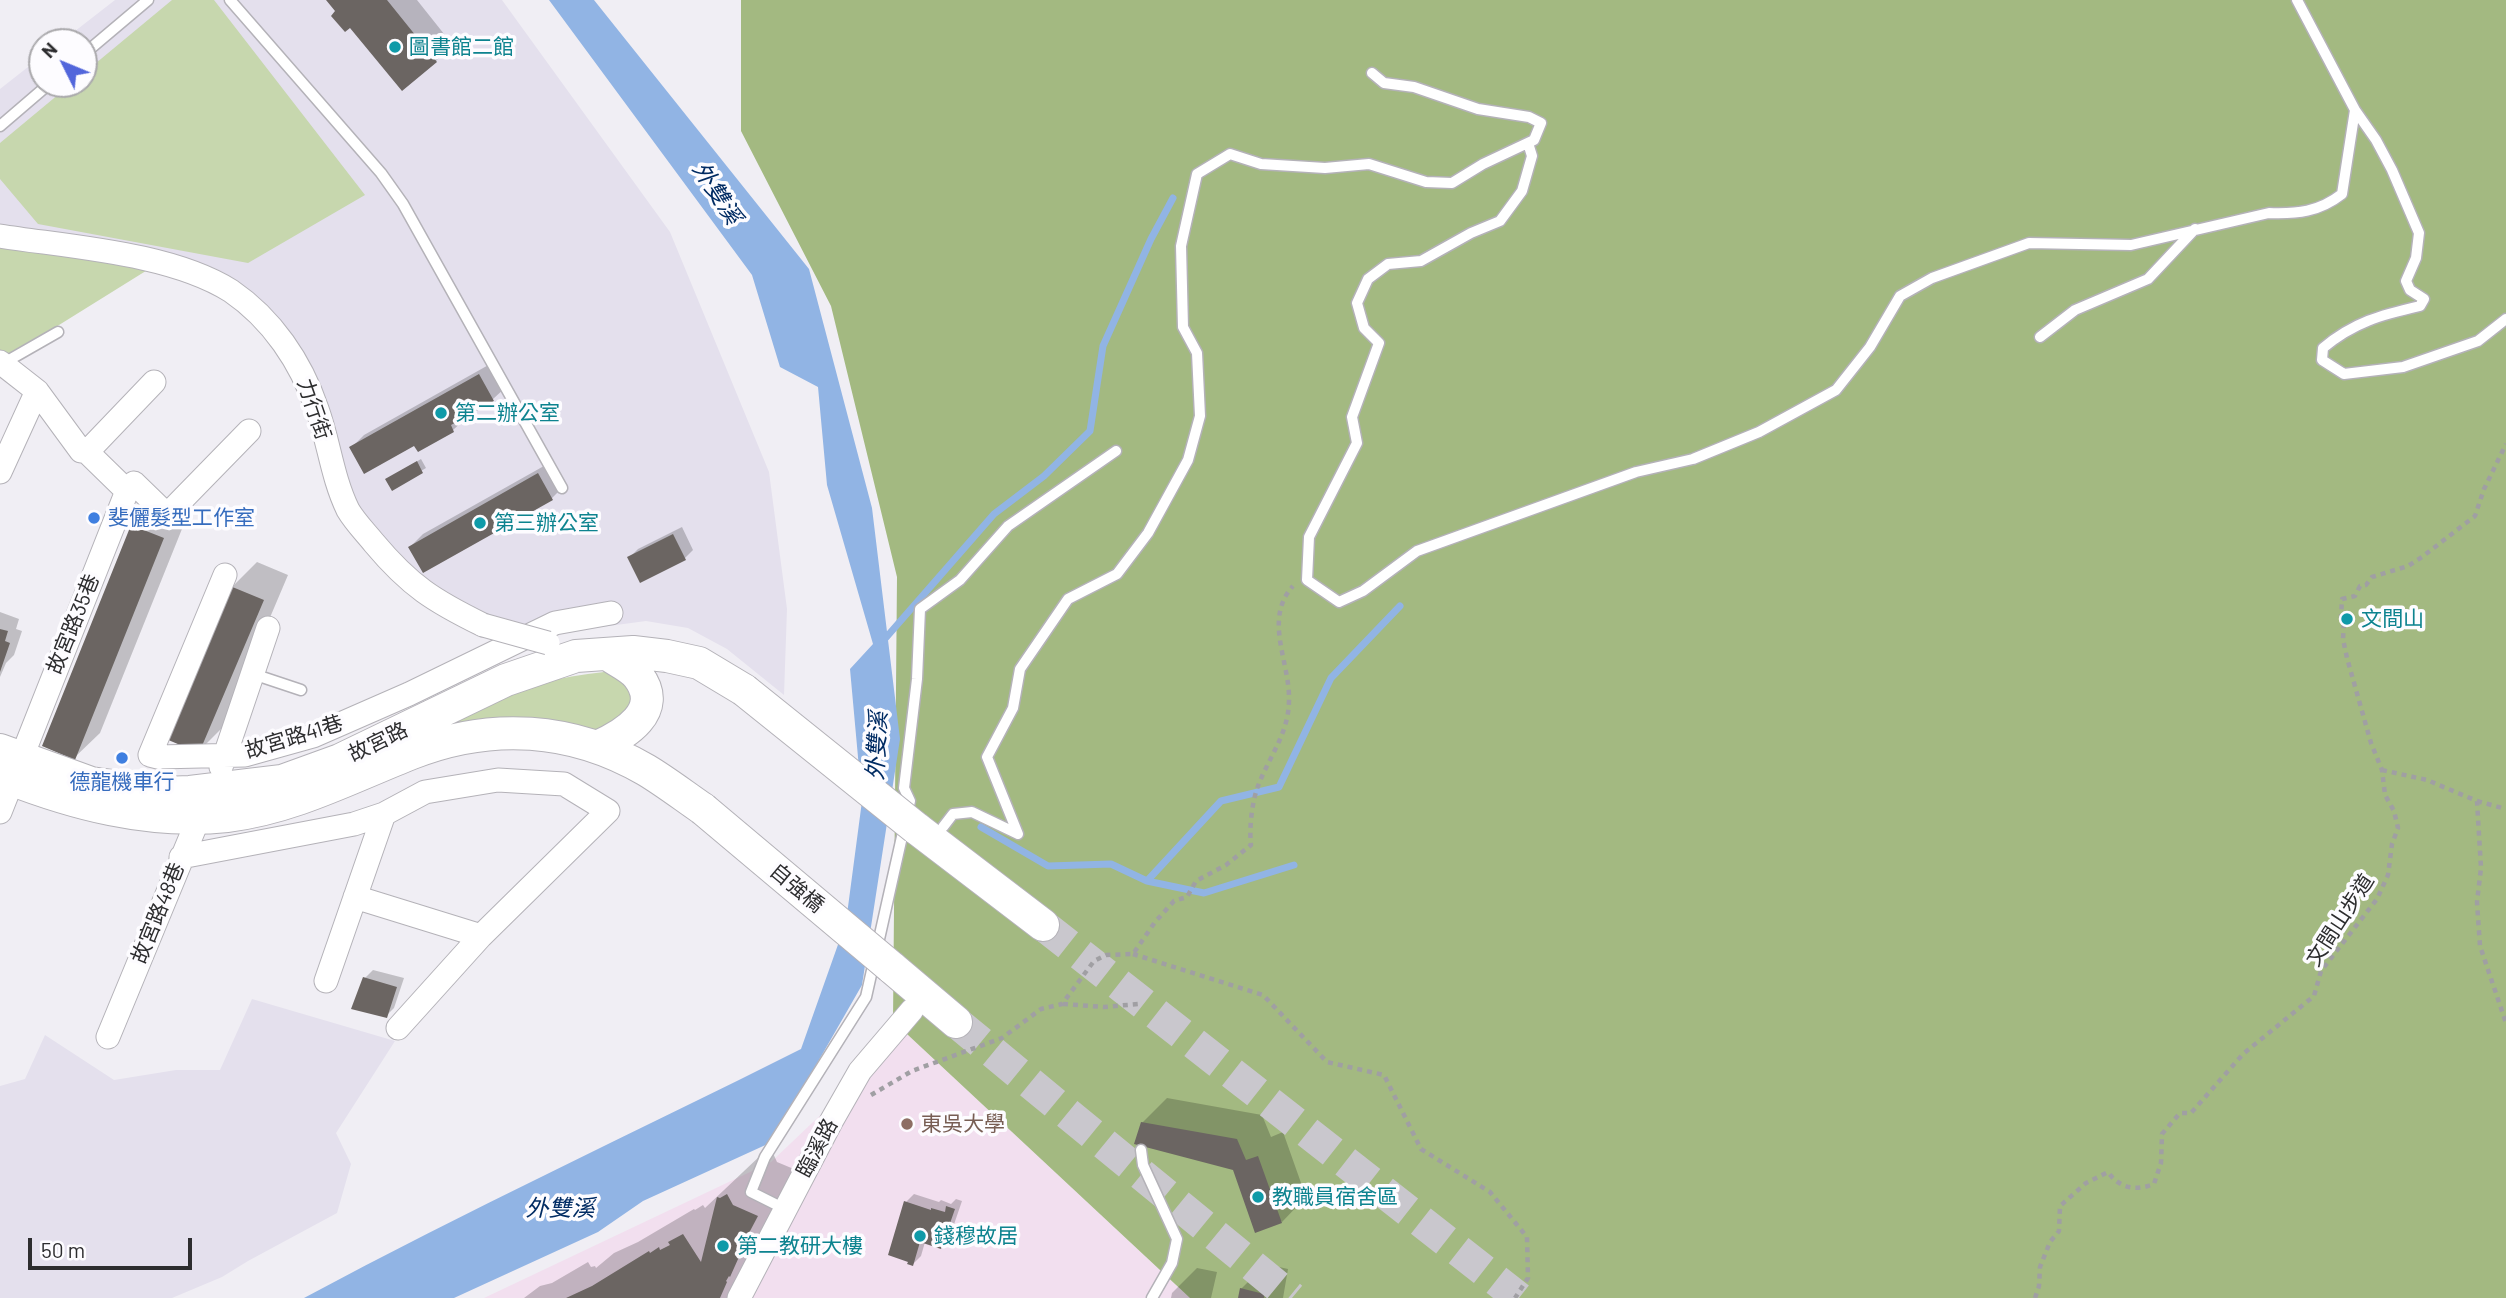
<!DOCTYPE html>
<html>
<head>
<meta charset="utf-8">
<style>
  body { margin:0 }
  #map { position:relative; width:2506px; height:1298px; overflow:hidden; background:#f0eef4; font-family:Barlow,sans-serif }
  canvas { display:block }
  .north { position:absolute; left:28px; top:28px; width:70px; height:70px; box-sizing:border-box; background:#fdfcff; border:2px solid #aaa9ac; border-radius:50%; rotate:313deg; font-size:19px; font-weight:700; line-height:28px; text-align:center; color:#2d2d2f }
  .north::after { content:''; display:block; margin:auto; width:24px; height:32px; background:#5266db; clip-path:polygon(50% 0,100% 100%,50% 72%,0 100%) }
  .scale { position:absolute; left:28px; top:1238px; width:164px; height:32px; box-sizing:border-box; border:4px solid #2d2d2f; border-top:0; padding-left:9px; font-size:21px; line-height:24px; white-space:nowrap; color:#2d2d2f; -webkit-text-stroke:5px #fdfcff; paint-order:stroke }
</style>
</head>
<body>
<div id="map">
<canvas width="2506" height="1298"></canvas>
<div class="north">N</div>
<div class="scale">50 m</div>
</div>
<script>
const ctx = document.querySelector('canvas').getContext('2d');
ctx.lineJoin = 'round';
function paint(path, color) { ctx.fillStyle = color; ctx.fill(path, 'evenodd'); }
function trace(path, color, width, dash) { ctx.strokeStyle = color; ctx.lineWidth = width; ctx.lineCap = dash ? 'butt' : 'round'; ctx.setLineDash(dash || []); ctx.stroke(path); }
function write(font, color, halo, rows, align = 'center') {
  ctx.font = font + ' Barlow,"Noto Sans TC",sans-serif'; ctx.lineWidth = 7; ctx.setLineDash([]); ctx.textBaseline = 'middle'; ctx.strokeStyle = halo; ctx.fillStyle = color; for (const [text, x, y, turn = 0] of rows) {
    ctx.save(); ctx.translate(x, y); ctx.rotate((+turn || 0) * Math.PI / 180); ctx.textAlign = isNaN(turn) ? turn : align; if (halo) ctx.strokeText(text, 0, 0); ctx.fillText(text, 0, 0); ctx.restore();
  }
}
const built = new Path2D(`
  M115,0H502L670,232L769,472L787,609L784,695L727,649L688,628L646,621L564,632L491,621L423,587L370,528L337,473L322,398L234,285L0,225V89L42,56V84H84V42H61Z
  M252,999L395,1041L336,1133L351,1164L337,1213L248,1261L222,1277L172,1298H0V1086L25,1079L45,1035L114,1080L176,1070H220Z`);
const education = new Path2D(`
  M893,1021L1190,1298H484L771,1162L852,1085Z`);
const green = new Path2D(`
  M172,0H214L365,195L248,263L38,224L0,179V143L71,84H84V73Z
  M0,242L149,269L6,358L0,353Z
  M620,671L638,694L618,731L434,728C453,719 473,707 493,699C532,683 578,673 620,671Z`);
const forest = new Path2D(`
  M741,0H2506V1298H1190L893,1021L897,577L831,306L741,131Z`);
const water = new Path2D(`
  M549,0H594L809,269L872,508L900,739L862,985L772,1142L643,1201L598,1232L454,1298H304C467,1210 636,1132 801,1049L846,922L862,801L850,669L873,644L827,485L818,387L780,367L752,275Z`);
const shadow = new Path2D(`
  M328,0H417L452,44L436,61L338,11Z
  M492,363L506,387L493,399L465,415L466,418L453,430L419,450L415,443L351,448L364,435Z
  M421,459L426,468L392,488L387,479Z
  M551,462L564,486L552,498L410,547L423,534Z
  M157,501L188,514L100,733L75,757L133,526Z
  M682,527L693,550L685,558L641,580L630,557L638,549Z
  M257,562L288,575L224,726L199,751L232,587Z
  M0,612L19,619L16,629L22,631L14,655L6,663L0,677Z
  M373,970L404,978L394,1008L386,1016L365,978Z
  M1167,1098L1262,1115L1271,1137L1283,1132L1306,1197L1282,1222L1235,1168L1142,1123Z
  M772,1151L777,1162L801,1172L729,1298H524L540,1286L552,1283L588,1262L591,1267L595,1266L596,1268L614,1253L638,1242L694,1209L695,1210L703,1205L705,1208L762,1154Z
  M914,1194L939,1202L941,1200L951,1204L956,1199L962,1201L949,1239L941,1247L925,1242L921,1256L913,1264L906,1202Z
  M1266,1264L1288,1269L1283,1298H1239L1241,1289Z
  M1197,1268L1217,1272L1211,1298H1171L1172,1293Z`);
const stream = new Path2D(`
  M883,641L994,514L1044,476L1090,431L1103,346L1151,239L1173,198
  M981,827L1048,866L1111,864L1147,881L1221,801L1279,787L1331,678L1400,606
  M1147,881L1204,893L1294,865`);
const building = new Path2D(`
  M326,0H387L437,62L402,91L350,28L345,32L331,16L335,11Z
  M479,374L494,401L451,425L454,432L418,452L414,446L364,474L349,447Z
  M417,461L423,473L392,491L385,479Z
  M538,473L553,500L423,573L408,547Z
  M131,525L164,538L75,760L42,746Z
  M673,534L686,560L640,583L627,557Z
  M230,586L264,600L199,753L166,739Z
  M0,629L8,631L5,641L10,643L0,672Z
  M363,977L397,987L387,1018L351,1009Z
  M1141,1122L1237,1139L1246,1160L1258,1156L1282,1223L1255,1233L1233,1170L1134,1144Z
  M727,1194L733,1205L758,1216L741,1248H743L730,1277L729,1276L726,1281L727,1282L720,1298H566L592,1286L649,1251L650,1253L659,1247L660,1250L670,1245L668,1242L683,1234L701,1262L717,1197L720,1198Z
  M904,1201L931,1210V1208L945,1212L946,1206L955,1209L941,1249L920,1242L913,1266L907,1264L908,1262L888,1255Z
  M1240,1288L1264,1294V1298H1238Z`);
const secondaryTunnel = new Path2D(`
  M1043,925L1519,1298
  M956,1022L1292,1298`);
const path = new Path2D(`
  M2382,770L2427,780L2477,801L2481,868L2477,902L2480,946L2506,1023
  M2477,801L2506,809
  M1133,954L1263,995L1327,1062L1384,1075L1421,1149L1490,1192L1527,1237L1528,1278L1515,1298
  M1063,1004L1104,1007L1138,1004
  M871,1095L912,1071L1002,1038L1041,1009L1062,1004L1094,961L1106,955L1133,954L1155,922L1174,901L1187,897L1196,881L1226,865L1251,845C1249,828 1252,802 1258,786C1269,757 1289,733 1289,700C1290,662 1263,619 1293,586
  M2035,1298L2039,1286L2040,1267L2050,1242L2059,1231L2060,1206L2086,1183L2108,1172C2120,1189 2136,1191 2154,1184L2161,1163L2162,1134L2180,1113H2191L2243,1054L2314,996L2321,971L2377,899L2388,875L2392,844L2398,828L2394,811L2385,795L2382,770L2371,743L2347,658L2343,639L2344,621L2341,618L2342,599L2355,596L2360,586L2366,585L2372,577L2408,566L2422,557L2475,516L2484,489L2506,444`);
const lane = new Path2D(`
  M230,0L381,173L403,204L562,488
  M2297,0L2355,110
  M84,54L148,0
  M0,126L49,84
  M1528,143L1532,156L1522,191L1500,221L1471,233L1421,261L1388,264L1368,279L1357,303L1364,328L1379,343L1352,417L1357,443L1309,537L1307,580L1339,602L1363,591L1417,551L1636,472L1693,459L1759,432L1836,390L1870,347L1900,296L1932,278L2029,243L2131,245L2269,213C2297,214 2319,212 2342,194L2355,110L2376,140L2392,170L2419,233L2416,258L2406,281L2410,290L2424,299L2420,306C2381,315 2354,322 2323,348L2322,360L2344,374L2403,367L2478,341L2506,319
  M2040,337L2075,310L2148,279L2195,229
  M2,364L58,332
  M253,674L301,690
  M943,827L953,814L972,812L1018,834L987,757L1013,708L1020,669L1068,599L1117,574L1148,533L1188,460L1200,416L1197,353L1183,327L1181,246L1197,174L1230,154L1261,164L1325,168L1369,164L1426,182L1452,183L1483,164L1534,140L1541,123L1529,117L1478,109L1414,87L1384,83L1372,73
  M1141,1150L1143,1165L1177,1239L1172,1263L1152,1298
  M785,1209L751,1192L765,1157L866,997L910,801L904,788L917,679L920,609L960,580L1008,526L1116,451`);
const street = new Path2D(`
  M0,236C70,247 171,253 231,291C272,319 301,362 317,409C329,442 332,477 348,510C355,522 366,533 374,543C410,586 434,601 483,625
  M0,362L37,391L81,451L87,452L127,491
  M87,452L154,382
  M0,472L37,391
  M225,575L150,755L158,757L245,755L313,736L409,694L555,623L611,613
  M221,767L268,628
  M0,812L127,491L134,483L167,515L249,431
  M181,857L354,824L384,814L425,792L498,780L564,784L608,811L481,936L398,1028
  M355,897L481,936
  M326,981L384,814
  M108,1037L204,805
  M739,1298L832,1120L860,1071L912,1010`);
const secondary = new Path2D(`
  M597,747C624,735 665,711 638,676C631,667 617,661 607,654
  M0,750L91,783L162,793L190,792L282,781L340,760L506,680L576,656L633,652L667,656L699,663L744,690
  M0,775C73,804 148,824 227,816C293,808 351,777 412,753C491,722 572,727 646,770C666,782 684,796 703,809
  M916,828L1043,925
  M891,967L956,1022`);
const streetBridge = new Path2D(`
  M483,625L548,643`);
const secondaryBridge = new Path2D(`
  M744,690L916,828
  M703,809L891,967`);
const markers = [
  [395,47,7,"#0f9aa8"],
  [441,413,7,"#0f9aa8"],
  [94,518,7,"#3f7fe0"],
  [480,523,7,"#0f9aa8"],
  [2347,619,7,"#0f9aa8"],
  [122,758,7,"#3f7fe0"],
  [907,1124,7,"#8d6e63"],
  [1258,1197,7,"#0f9aa8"],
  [920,1236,7,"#0f9aa8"],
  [723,1246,7,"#0f9aa8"]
];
const cultureNames = [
  ["圖書館二館",409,47],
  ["第二辦公室",455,413],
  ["第三辦公室",494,523],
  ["文間山",2361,619],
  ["教職員宿舍區",1272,1197],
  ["錢穆故居",934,1236],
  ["第二教研大樓",737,1246]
];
const streetNames = [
  ["力行街",314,409,71],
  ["故宮路35巷",73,624,-68],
  ["故宮路41巷",294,737,-17],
  ["故宮路",378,742,-26],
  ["自強橋",797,888,40],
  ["故宮路48巷",158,913,-68],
  ["文間山步道",2340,920,-57],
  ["臨溪路",817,1148,-62]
];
const shopNames = [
  ["斐儷髮型工作室",108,518],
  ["德龍機車行",122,782,"center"]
];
const educationNames = [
  ["東吳大學",921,1124]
];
const waterNames = [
  ["外雙溪",717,193,57],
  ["外雙溪",877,746,-87],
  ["外雙溪",560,1208]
];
paint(built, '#e4e0ed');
paint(education, '#f2dfef');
paint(green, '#c7d7ae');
paint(forest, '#a3b981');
paint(water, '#91b4e4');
paint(shadow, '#0003');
trace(stream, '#91b4e4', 7);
paint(building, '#6b6562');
trace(secondaryTunnel, '#c9c7cd', 32, [32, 16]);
trace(lane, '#b4b2b8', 13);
trace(street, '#b4b2b8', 25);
trace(secondary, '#b4b2b8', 34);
trace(path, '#a09fa3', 4.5, [5, 5]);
trace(lane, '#fff', 10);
trace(street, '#fff', 23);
trace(secondary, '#fff', 32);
trace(streetBridge, '#b4b2b8', 25, []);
trace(secondaryBridge, '#b4b2b8', 34, []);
trace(streetBridge, '#fff', 23);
trace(secondaryBridge, '#fff', 32);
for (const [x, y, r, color] of markers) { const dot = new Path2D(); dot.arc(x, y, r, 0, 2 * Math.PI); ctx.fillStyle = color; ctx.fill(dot); trace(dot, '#fdfcff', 2.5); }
write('21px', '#0d838f', '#fdfcff', cultureNames, 'left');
write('21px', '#2d2d2f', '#fdfcff', streetNames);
write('21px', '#366cbe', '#fdfcff', shopNames, 'left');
write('21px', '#785e54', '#fdfcff', educationNames, 'left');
write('italic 23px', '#002b63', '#fdfcff', waterNames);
</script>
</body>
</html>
